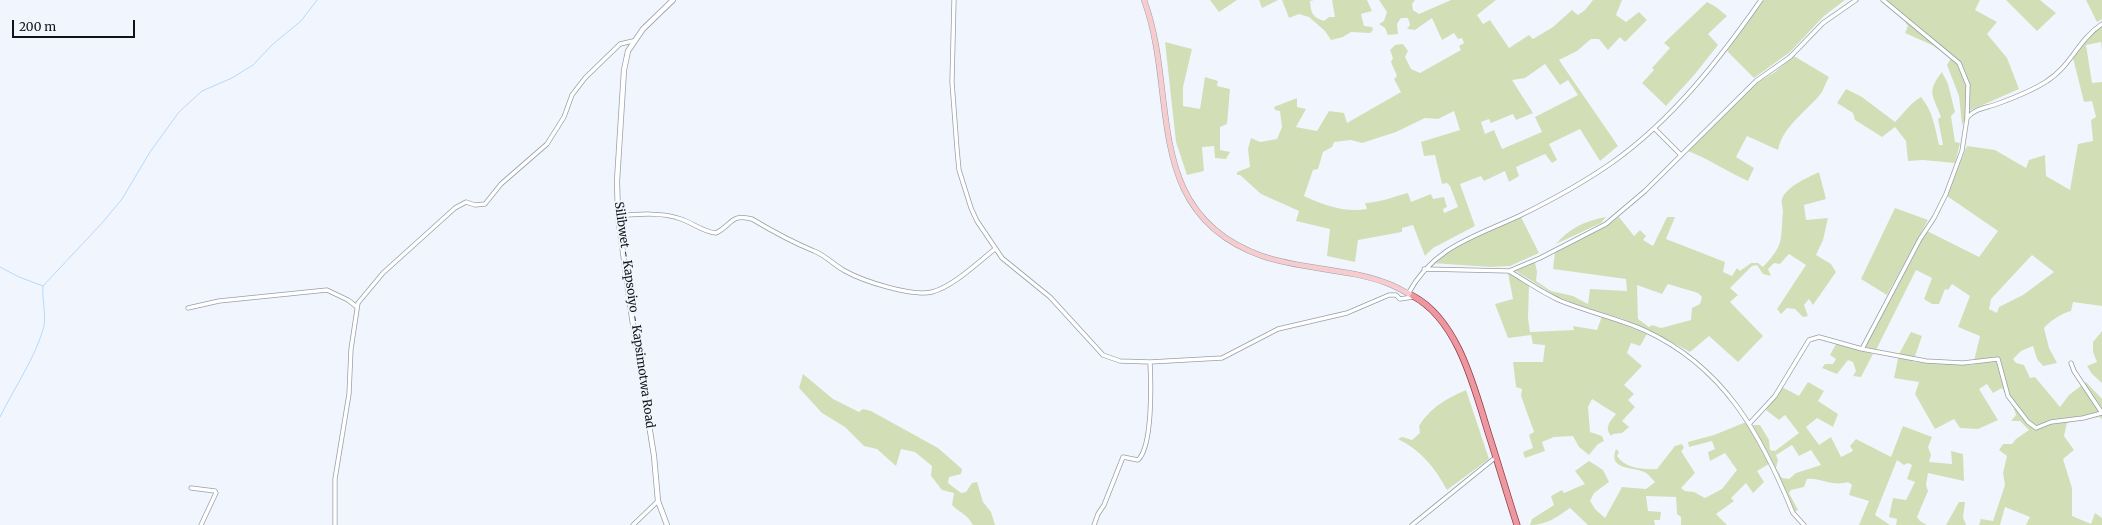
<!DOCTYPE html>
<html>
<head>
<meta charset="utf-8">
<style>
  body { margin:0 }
  #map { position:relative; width:2102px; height:525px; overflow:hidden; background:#f1f6fe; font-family:Merriweather,serif }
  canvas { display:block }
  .scale { position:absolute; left:12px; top:20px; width:123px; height:18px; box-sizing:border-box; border:2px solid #111316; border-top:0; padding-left:5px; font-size:12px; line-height:14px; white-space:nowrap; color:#111316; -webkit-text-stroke:3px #f1f6fe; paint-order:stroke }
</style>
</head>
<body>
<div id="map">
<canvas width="2102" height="525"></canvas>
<div class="scale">200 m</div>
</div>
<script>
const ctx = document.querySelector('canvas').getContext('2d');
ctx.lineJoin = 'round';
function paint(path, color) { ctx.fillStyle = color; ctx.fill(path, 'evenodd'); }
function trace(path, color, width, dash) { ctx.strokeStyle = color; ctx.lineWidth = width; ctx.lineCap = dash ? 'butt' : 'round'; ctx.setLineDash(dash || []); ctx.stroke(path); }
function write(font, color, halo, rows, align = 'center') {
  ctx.font = font + ' Merriweather,serif'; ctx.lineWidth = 4; ctx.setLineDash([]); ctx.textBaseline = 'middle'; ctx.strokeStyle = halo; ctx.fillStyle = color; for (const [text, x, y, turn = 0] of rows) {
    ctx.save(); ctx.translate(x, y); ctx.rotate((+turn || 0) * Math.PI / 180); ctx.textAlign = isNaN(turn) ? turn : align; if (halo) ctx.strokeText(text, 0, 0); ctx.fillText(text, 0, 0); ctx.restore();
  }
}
const green = new Path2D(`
  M1210,0H1237L1219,12Z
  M1259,0H1278L1262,8Z
  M1282,0H1314L1310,1C1311,13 1312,17 1324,21L1329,17H1335L1332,0H1367L1372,11L1361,14L1364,26L1372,27L1373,30L1370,33L1351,32L1343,37L1331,40L1325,31L1309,17L1299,14L1289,18Z
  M1379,0H1415L1412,4L1413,10L1419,14L1451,0H1496L1477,15L1483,24L1490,20L1509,48L1529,35L1533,39L1553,27L1572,10L1578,15L1585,10L1593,0H1622L1616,15L1626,22L1639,12L1647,20L1625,42L1620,37L1608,50L1599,39H1591L1577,51L1559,60L1618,146L1600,161L1580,129L1549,144L1557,160L1552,163L1545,154L1516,167L1519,176L1509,182L1505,171L1484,181L1481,176L1460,184L1475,226L1433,248L1425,256L1413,225L1402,228V232L1358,240L1355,262L1327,256L1330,229L1296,221L1299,211L1261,194L1240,175H1237V172L1250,167L1248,149L1251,138L1260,142L1277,139L1282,127L1280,111L1275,110L1274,107L1297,98V107L1306,109L1296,127L1317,131L1329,111L1344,113L1347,123L1401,92L1394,79L1397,76L1391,62L1393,58L1390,50L1395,45L1403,44L1408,51L1405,57L1411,69L1420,73L1461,50L1459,46L1464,43L1462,38L1458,39L1454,33L1442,40L1432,18L1415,30L1407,29L1410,25L1408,18H1401L1397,24L1398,34L1388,35L1385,28L1379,24L1384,21L1387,12ZM1545,64L1560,85L1568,80L1578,95L1535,117L1542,132L1502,149L1494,130L1485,134L1481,122L1489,119L1491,123L1513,114L1516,120L1533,113L1512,80L1525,78ZM1454,111L1460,130L1421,142L1424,156L1435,155L1442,184L1447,183L1450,186L1458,207L1444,213L1443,209L1447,207L1444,197L1433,199L1431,194L1411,202L1408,193C1392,197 1382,202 1365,203L1367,209C1346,213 1323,205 1304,196L1313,170L1318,169L1323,152L1332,147L1334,142L1351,140L1362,143L1396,132L1425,118L1438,119Z
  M1764,0H1845L1824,16L1790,52L1754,78L1727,51Z
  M1884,0H1980L1975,10L1997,22L1987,34L2007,58L2019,89L1969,111L1962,125L1959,96L1947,65L1951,58L1932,45L1905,33L1908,26L1900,14Z
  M2006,0H2040L2056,13L2037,31Z
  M2086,0H2102V19L2097,22Z
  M1707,2L1716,7L1727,16L1708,34L1718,45L1695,74L1666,106L1642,83L1654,70L1652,68L1670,48L1664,43Z
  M2102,25V51L2101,42L2086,45L2092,83L2102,82V306L2073,302L2071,311C2062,313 2050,321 2044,328L2049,348L2057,363L2043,366L2037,359L2033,346L2021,351L2013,359L2016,363L2024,365L2030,378L2035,377L2060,407L2069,395L2086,382L2102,399V419L2099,417L2067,423L2064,436L2074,450L2063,459L2072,488V516L2091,524L2095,513L2102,518V525H2026L2030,517L2005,507L2000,525H1979L1981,519L1993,521L2005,485L2003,473L2007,456L1999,450L2003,444H2012L2016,439L2029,430L2020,421H2011L2016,415C2014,405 2007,398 2002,388L1993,393L1987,384L1979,389L1998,420L1978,429L1960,428L1954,419L1935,429L1915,394L1919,382L1894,378L1899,354L1911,332L1922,336L1913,362L1973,365L1980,336L1958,327L1970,296L1952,284L1948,290L1945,289L1939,304H1932L1924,299L1932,278L1916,270L1876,350L1865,347L1927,231L1979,257L1998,231L1947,196L1967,146L1995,150L2026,168L2029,160L2045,155L2046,176L2070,190L2078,144L2093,141L2091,120L2096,117L2092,101L2084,102L2073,58L2079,46ZM2032,255L2054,272L2023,295L1999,307L1997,313L1989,309L1991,299Z
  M1165,42L1192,49L1183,87V106L1200,109L1205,77L1218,81L1217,86L1230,89L1227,124L1220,127V150L1230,152L1226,159L1215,158L1214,146L1202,147L1204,171L1187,175L1176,142Z
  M1794,56L1829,77C1826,82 1824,88 1822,92C1808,111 1783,125 1778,150L1747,136L1736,157L1754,168L1748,181C1728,172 1709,159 1688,151L1757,83L1775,72Z
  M1942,72L1948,84L1955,112L1951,116L1955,142L1960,143L1955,163L1923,160L1908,161L1906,141L1895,127L1882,137L1855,120L1853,113L1837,103L1846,89L1862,97L1895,122C1904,113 1910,103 1921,97C1933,111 1935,128 1939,145H1943L1938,119L1941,117C1933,95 1926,92 1942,72Z
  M1819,172L1826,199L1804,205L1806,220L1828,218L1823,240L1816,255L1831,264L1836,272L1813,305L1809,299L1804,305L1808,316L1803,317L1795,309L1787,308L1781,314L1777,309L1806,265L1789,254L1780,264L1774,263L1768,269L1771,276L1763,274L1757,265L1752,266L1730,288L1738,295L1730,302L1763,336L1738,362L1709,336L1690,352L1655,333L1623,319L1577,305L1556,296L1514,270L1535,262L1537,272L1536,281L1551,291L1573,296L1588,304L1590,289L1627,291L1626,279L1553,269L1555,251L1608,225L1619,217L1634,236L1640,230L1646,236L1643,240L1653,246L1667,217H1675L1666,239L1725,262L1723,272L1732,276L1737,268L1740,271L1751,263H1758L1763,267C1785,244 1780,241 1783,211C1783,208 1781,203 1782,199C1787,186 1807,178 1819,172ZM1668,284L1698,293L1702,297L1700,304L1692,308L1691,320L1661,328L1652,325L1649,327L1638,319L1637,285L1662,294Z
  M1895,208L1928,220L1887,295L1861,279Z
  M1521,217L1539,253L1510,266L1490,267L1432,263C1457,242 1491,231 1521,217Z
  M1606,217L1601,223L1556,244C1568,229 1586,220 1606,217Z
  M1508,273L1529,285L1528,318L1530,332L1574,330L1573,326L1597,330L1602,316L1647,334L1640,346L1631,343L1627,353L1642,366L1624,385L1634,394L1628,400L1635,407L1622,421L1629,427L1622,433L1613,434L1611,436C1604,427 1610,422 1616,414L1592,399L1588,407L1590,432L1602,436L1604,441L1598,444L1589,455L1579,447L1573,436L1554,437L1542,442L1545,451L1525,458L1523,452L1533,448L1529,435L1534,432L1521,396L1522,389L1516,387L1513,362H1543L1545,345L1533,344L1531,335L1508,338L1495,304L1513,299Z
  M2102,331V383L2092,374L2087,366L2097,362L2093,352V342Z
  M1836,344L1873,354L1861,377L1853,376L1856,371L1853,362L1848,360L1837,374L1822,368L1825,364H1833L1836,359L1830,355Z
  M803,374L833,399L859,412L863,409L871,411L938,448L962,469L961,474L949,477L948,483L961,493L966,492L972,483L977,482L983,502L991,512L995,525H973C966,513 961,514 952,505L954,493L942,490L931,476L932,466L915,452L901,449L896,466L877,449L864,446L845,427L822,413L799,388Z
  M1808,382L1824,391L1818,401L1838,414L1833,427L1817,418L1806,427L1819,445L1831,437L1841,457L1853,451L1850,446L1856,439L1891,457L1903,426L1932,437L1928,447L1931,455L1929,462L1952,464L1951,451L1963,454L1964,481L1928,473L1926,485L1928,491L1917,517L1920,521L1927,525H1896L1897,519L1889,517L1893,498L1906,500L1915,482L1907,479L1912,465L1908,463L1904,465L1897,460L1875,515L1890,525H1859L1869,501L1849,495L1852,485L1848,482C1832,487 1819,477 1807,479L1804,487L1791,490L1789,493L1798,510L1795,512L1753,425H1760L1769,440L1770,450L1775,451L1799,433L1785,415L1779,420L1766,410L1782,387L1799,396ZM1792,445L1799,456L1811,450L1821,465L1796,473L1789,479L1782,478L1776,468L1778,460L1776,455Z
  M1466,390L1489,459L1447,490C1435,468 1421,450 1398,439L1402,437L1412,440L1420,433L1419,426C1431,407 1446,399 1466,390Z
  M1746,422L1769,464L1757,471L1764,482L1753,493L1746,483L1731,498L1734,501L1716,514L1727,525H1681V517L1677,514L1676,497L1646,496L1648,511L1661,512L1660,520H1654L1655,525H1588L1570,508C1557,517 1547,525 1530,525L1532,519L1554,505L1551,496L1562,490L1564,493L1585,484L1575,471L1589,461L1603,470L1609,482L1594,493L1590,501L1596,510L1605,518L1622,487L1646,489L1655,482C1652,479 1649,475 1646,473C1636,466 1607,472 1616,449L1619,452L1617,456C1625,468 1643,470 1657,469L1675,446L1682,444L1684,448L1681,451L1695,473L1681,488L1685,491L1694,492L1705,498L1722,489L1737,470L1725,453L1710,461L1708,452L1715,449L1712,441L1689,447L1688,442L1714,435Z
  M1959,502H1965L1963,517L1966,525H1946Z`);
const stream = new Path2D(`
  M0,267L19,277L43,286
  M0,417C14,388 36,357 44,326C46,315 42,298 43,286L102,223L122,199L150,152L179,112L202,91L232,78L253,65L273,44L301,21L317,0`);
const minor = new Path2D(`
  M954,0L952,82L957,149L959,170L971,208L977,221L1002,258L1050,297L1103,355L1120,361L1150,362L1222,358L1278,329L1347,313L1389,295H1396L1400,299L1413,297
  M1883,0L1959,63L1968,85L1967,117
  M1655,129L1681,155
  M618,216C638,214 662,212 681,219C693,223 703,232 716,233C732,225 731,213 752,219C772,231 792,242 814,251C825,255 834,265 845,271C863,281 912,297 932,292C954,286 978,262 995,249
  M1424,269L1509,271L1540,258L1606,224L1645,191L1756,81L1790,57L1823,23L1856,0
  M1509,271C1526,281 1543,293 1561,301C1588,312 1617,318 1644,330C1725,367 1761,435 1793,513L1804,525
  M1408,294C1433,247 1474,237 1519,216C1552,200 1583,183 1613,162C1673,119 1719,60 1761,0
  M188,308L219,301L327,290L348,300L357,307
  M1862,349L1920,239L1934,218L1946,194L1962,151L1967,118C1974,109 1985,108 1994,105C2011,99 2032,91 2047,81C2070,67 2078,40 2102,24
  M2071,363L2074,371L2102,413
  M1750,423L1775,396L1809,340L1819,337L1862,349L1926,361L1963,363L1998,359L2008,396L2028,422L2036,428L2051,422L2083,418L2102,413
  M191,488L215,491L216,493L201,525
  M335,525V479L349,394L351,349L358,303L383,273L455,208L466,202L475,205L485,204L501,184L547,144L564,117L572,95L585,78L620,44L633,41
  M633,525L658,501
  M1094,525L1098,514L1104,505L1123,457L1138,460C1153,446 1151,382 1150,362
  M1412,525L1496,457`);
const tertiary = new Path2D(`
  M667,525L658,501L654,456L632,318L618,216L617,181L624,70L628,51L643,29L673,0`);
const secondary = new Path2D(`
  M1144,0C1179,93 1140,213 1262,256C1303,270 1349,268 1389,284C1397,287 1405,292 1413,296`);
const primary = new Path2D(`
  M1413,296C1458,320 1474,387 1488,432C1498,463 1507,494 1517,525`);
const streetNames = [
  ["Silibwet - Kapsoiyo - Kapsimotwa Road",634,315,82]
];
paint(green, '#d2dfb6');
trace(stream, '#b5d8fa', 1);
trace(minor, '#999fa8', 5);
trace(tertiary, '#999fa8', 6);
trace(secondary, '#999fa8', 6);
trace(primary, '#983d46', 7);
trace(minor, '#fff', 3.5);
trace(tertiary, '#fff', 4.5);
trace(secondary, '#f6cccf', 5);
trace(primary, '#ed98a0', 5.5);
write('12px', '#111316', '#f1f6fe', streetNames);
</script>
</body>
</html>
